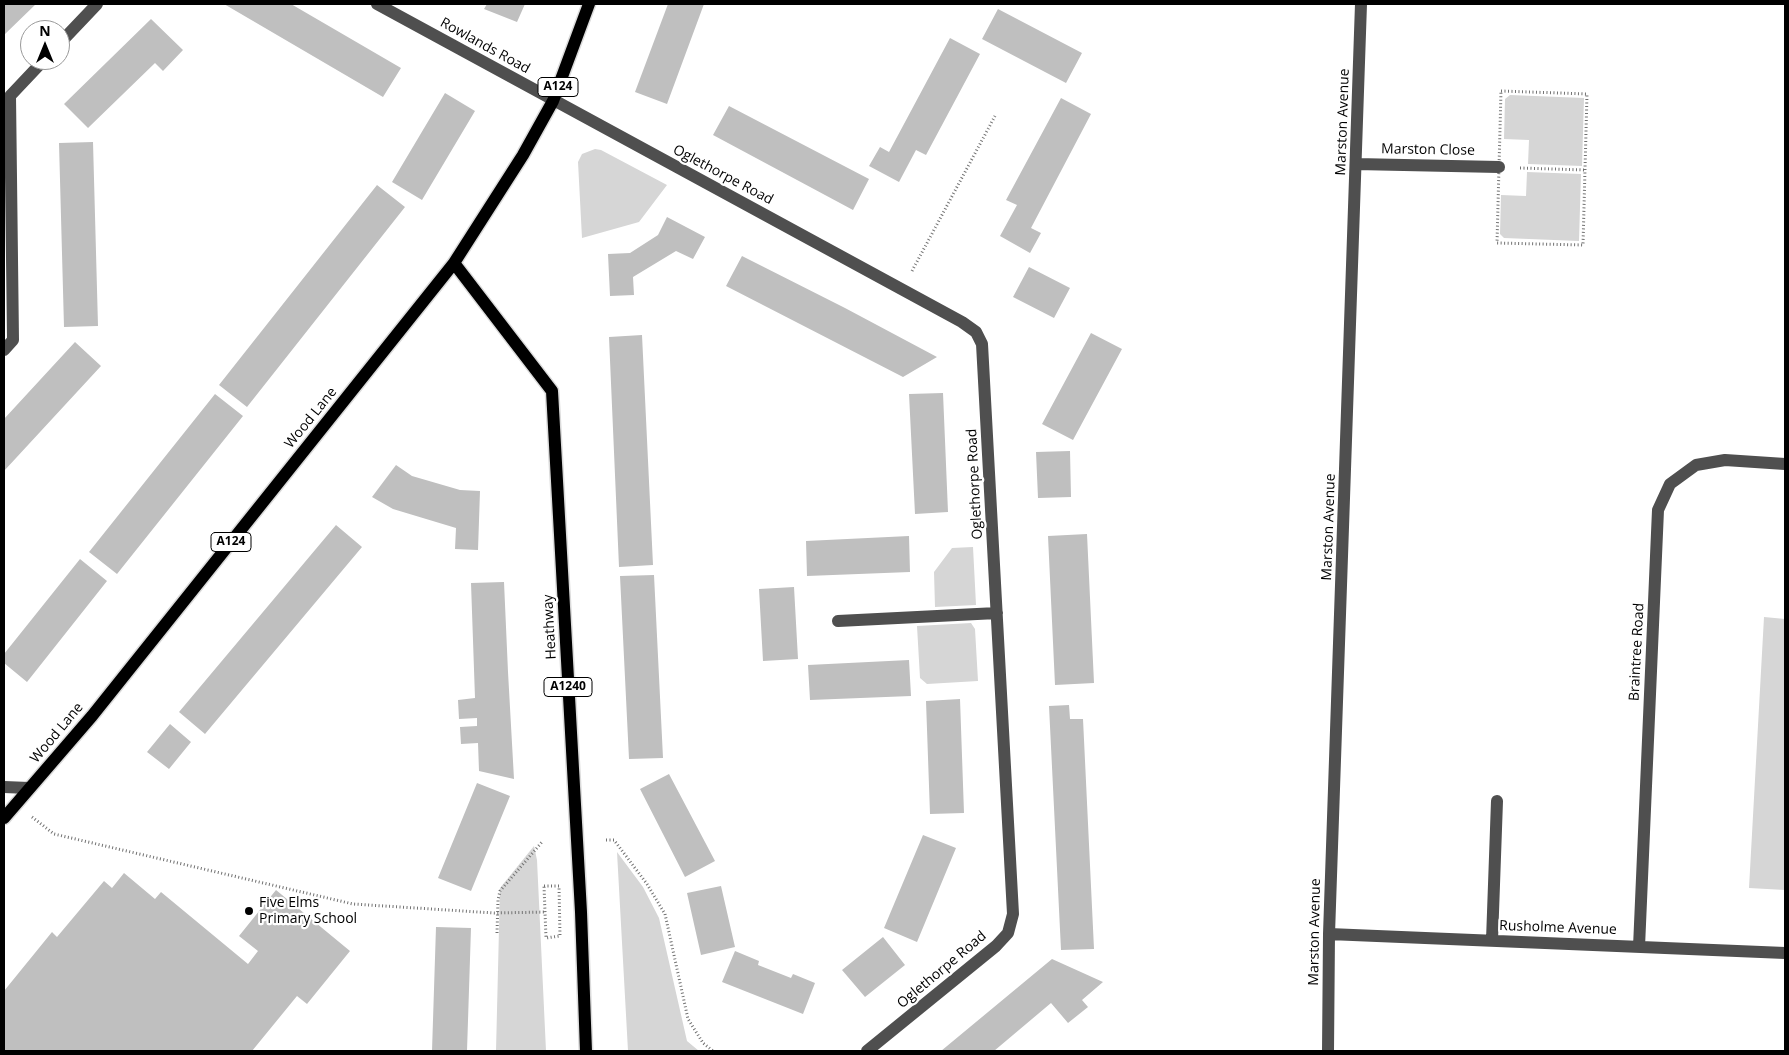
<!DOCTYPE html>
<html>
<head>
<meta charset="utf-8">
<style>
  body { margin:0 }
  #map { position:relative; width:1789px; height:1055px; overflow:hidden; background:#fff; font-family:"Open Sans",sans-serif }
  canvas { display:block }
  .frame { position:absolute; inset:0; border:5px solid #000; pointer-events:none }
  .north { position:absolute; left:20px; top:20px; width:50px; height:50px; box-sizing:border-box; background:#fff; border:1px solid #999; border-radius:50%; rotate:0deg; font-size:14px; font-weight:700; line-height:20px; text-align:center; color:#000 }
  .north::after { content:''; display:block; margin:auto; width:18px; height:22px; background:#000; clip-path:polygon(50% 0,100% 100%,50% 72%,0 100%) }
</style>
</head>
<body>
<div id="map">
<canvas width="1789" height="1055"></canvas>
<div class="frame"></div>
<div class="north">N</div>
</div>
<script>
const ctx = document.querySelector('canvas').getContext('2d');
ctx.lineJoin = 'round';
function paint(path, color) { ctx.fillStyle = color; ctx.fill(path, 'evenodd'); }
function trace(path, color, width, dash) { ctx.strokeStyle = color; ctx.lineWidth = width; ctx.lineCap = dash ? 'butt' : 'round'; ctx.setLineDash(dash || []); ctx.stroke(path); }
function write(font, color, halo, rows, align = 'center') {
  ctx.font = font + ' "Open Sans",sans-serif'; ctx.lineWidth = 4.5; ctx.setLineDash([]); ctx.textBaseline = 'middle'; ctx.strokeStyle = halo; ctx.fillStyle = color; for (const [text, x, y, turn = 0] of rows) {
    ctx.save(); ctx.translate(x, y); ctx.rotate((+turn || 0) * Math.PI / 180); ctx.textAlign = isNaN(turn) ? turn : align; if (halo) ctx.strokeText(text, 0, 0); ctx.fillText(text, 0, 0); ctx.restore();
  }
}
const green = new Path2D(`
  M1510,95L1584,98L1582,166L1528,164L1529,140L1504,139L1505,99Z
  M595,149L601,150L667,185L639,222L582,238L578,162L582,154Z
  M1527,172L1581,174L1579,241L1504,238L1500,234L1501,195L1526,196Z
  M973,547L976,605L935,607L934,572L952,548Z
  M1764,617L1785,619V890L1749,888Z
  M971,623L975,629L978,681L927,684L920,678L917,626Z
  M534,846L537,860L546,1051H496L500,888Z
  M617,852L643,887L659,918L687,1041L699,1051H628Z`);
const building = new Path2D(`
  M4,4H36L4,35Z
  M224,4H291L401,68L383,97Z
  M487,4H525L517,22L484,9Z
  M668,4H704L667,104L635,92Z
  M998,9L1082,53L1066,83L982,39Z
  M151,19L183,50L163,71L155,63L88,128L64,104Z
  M950,38L980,54L926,155L916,150L899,182L869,166L880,147L889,152Z
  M445,93L475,111L422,200L392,182Z
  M1061,98L1091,114L1031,228L1041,233L1030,253L1000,236L1017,205L1006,200Z
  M729,106L869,179L853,210L713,135Z
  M93,142L98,326L64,327L59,143Z
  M377,185L405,207L247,407L219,385Z
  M667,217L705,237L693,259L676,251L633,277L634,295L610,296L608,254L630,253L658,235Z
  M742,256L845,308L937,357L903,377L726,286Z
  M1029,267L1070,288L1054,318L1013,297Z
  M1091,333L1122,349L1073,440L1042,424Z
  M642,335L653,565L619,567L609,337Z
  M75,342L101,366L4,471V419Z
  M943,393L948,512L915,514L909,394Z
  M215,394L243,416L117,574L89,552Z
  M1070,451L1071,497L1038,498L1036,452Z
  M396,465L412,476L460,490L480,491L478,550L455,549L456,528L393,509L372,497Z
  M336,525L362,547L205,734L179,712Z
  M1087,534L1094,683L1055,685L1048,536Z
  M909,536L910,572L807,576L806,541Z
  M80,559L107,581L27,682L4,663V654Z
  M654,575L663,758L629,759L620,576Z
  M504,582L508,672L514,779L479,771L478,743L461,744L460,727L477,726V718L459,719L458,700L475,698L471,583Z
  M794,587L798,659L763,661L759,589Z
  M909,660L911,696L810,700L808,665Z
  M960,699L964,813L930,814L926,701Z
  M1069,705L1070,719H1083L1094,949L1061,950L1049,706Z
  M170,724L191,742L169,769L147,752Z
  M669,774L715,861L685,877L640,789Z
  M477,783L510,796L471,891L438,878Z
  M923,835L956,848L917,942L884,928Z
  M124,873L155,899L161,892L248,964L258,951L239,936L276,890L350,951L307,1004L297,996L252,1051H4V1001L5,999L4,991L52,932L57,937L104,881L112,888Z
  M721,886L735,947L701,955L687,893Z
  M436,927L471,928L467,1051H432Z
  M883,937L905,965L865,997L842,970Z
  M735,951L759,961L758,965L791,978L793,974L815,983L803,1014L722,982Z
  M1052,959L1103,982L1082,1000L1088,1007L1068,1023L1051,1003L994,1051H941Z`);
const path = new Path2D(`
  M1501,91L1587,94L1583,245L1497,243Z
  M1520,168L1585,170
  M912,271L995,116
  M32,817L54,834L353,904L494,913L546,912
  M606,840H614L647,884L665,914L688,1019L703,1043L713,1051
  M544,886H559L560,936L546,938Z
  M497,933L498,900L500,891L542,842`);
const minor = new Path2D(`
  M377,4L962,322L976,332L982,344L1013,914L1008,933L996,946L867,1051
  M60,43L97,4
  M1356,164L1499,167
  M4,350L13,340L10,96L44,60
  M838,621L997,613
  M4,787L29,788
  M1329,934L1785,953
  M1492,940L1497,801
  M1639,947L1658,510L1670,484L1696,465L1725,460L1785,464
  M1328,1051L1329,934L1361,4`);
const major = new Path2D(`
  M454,263L552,391L581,912L586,1051
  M4,818L92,716L454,263L523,155L553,101L589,4`);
const markers = [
  [249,911,5,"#000"]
];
const shields = [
  [558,87,40],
  [231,542,40],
  [568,687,48]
];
const shieldNames = [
  ["A124",558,87],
  ["A124",231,542],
  ["A1240",568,687]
];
const streetNames = [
  ["Rowlands Road",485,46,29],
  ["Marston Avenue",1343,122,-88],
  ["Marston Close",1428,150,1],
  ["Oglethorpe Road",723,175,28],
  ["Wood Lane",311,418,-51],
  ["Oglethorpe Road",975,484,-93],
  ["Marston Avenue",1329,527,-88],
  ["Heathway",550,627,-93],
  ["Braintree Road",1637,652,-87],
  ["Wood Lane",57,733,-50],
  ["Rusholme Avenue",1558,928,2],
  ["Marston Avenue",1315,932,-89],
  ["Oglethorpe Road",942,970,-40]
];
const poiNames = [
  ["Five Elms",259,903],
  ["Primary School",259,919]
];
paint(green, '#d6d6d6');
paint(building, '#bfbfbf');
trace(major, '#dbdbdb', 15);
trace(path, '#717171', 3, [1, 2.5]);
trace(minor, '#4f4f4f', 12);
trace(major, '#000', 12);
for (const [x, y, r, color] of markers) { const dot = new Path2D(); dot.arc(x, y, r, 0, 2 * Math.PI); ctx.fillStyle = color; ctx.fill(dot); trace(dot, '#fff', 2); }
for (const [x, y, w] of shields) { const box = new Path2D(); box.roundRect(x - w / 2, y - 9.5, w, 19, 4); ctx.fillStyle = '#fff'; ctx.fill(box); trace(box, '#000', 1); }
write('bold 12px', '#000', null, shieldNames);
write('14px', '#000', '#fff', streetNames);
write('14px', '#000', '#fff', poiNames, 'left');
</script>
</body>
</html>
